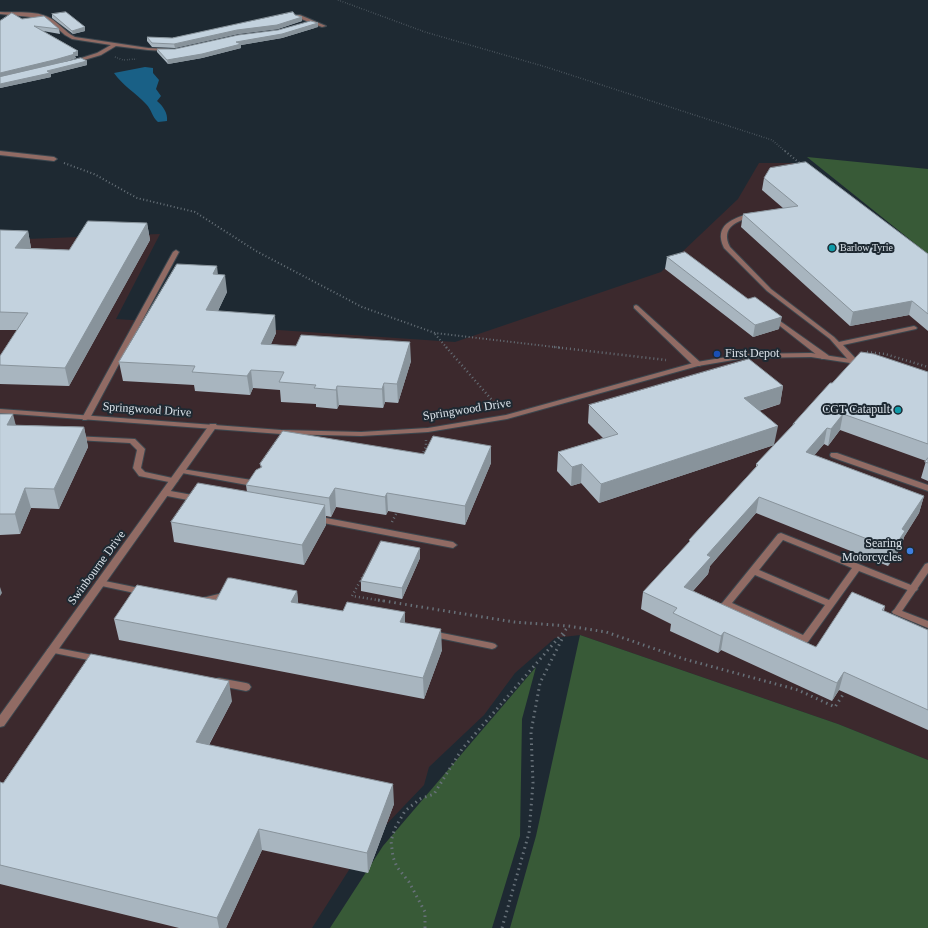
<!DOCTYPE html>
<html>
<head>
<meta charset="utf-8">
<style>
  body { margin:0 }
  canvas { display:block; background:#1e2932 }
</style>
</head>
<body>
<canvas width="928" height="928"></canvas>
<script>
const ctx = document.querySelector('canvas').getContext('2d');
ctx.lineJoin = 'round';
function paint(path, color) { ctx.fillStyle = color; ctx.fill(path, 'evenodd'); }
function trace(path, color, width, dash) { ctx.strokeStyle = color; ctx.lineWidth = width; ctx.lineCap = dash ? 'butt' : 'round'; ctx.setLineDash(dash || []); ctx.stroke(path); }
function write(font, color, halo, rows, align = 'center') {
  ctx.font = font + ' "Times New Roman",serif'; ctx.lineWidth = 4; ctx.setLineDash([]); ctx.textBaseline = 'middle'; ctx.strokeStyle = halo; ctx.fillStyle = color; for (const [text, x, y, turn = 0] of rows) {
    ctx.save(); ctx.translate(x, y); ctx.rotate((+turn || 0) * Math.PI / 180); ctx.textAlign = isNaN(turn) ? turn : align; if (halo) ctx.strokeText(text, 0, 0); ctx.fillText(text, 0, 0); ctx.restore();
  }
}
const industrial = new Path2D(`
  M759,163H795L928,270V760L838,724L580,635L555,638L515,673L484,715L429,767L424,785L361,851L312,928H0V240L160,234L116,319L455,342L661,272L738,199Z`);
const green = new Path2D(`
  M807,157L928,169V254Z
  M580,635L838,724L928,760V928H510L536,836Z
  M536,667L522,719L520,836L492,928H330L383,846Z`);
const water = new Path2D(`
  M145,67L153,68V73L159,80L156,89L161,96L157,101C163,106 168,113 167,121L158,122C152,117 152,110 146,104C136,93 122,85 114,73Z`);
const pathFar3 = new Path2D(`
  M338,0L425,32L546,67L772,140L786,152
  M115,57L123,60L137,59`);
const pathFar2 = new Path2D(`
  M785,151L802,165
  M64,163L94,174L137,198L195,212L256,251L362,307L435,333L563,348
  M435,334L447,348`);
const pathFar1 = new Path2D(`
  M446,347L498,407
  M554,347L666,360
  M867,352L885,354L928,367
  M422,456L426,446V440
  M392,522L398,510
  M364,574L352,596L384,601`);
const path = new Path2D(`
  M378,600L514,622L568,626L606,632L684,659L798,690L835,707L846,690
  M425,928V912L409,882L397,867L393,857L391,841L395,828L405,811L420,799L434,794L462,749L568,627
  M502,928L529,833L533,783L531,732L540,683L566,631`);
const service = new Path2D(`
  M0,151L54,157L57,159L54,161L0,155Z
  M752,213L754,214V216C737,221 720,227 730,247L771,289L834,337L839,342L914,326L916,327L917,328L916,329L843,345L858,361L857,363H851L830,339L767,291L724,248C713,225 733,218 752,213Z
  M176,250L179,252L90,418L86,420H83L82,418L173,252Z
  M636,305L638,306L700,362L701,364L700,366H694L634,308V306Z
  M773,316L828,355L829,357L828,359H822L771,319V317Z
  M73,436L135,439L145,449L141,468L145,472L177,479L178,481L174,483L139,476L133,468L137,450L130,443L76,440L72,438Z
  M831,453H837L928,485V491L831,457L830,455Z
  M179,469H182L258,481L262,484L258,487L182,473L178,471Z
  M165,490L198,496L202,499L198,502L162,495L161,493L162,491Z
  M316,516L453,542L457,545L453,548L313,521L312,519Z
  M781,533L916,587L918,589L916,591H910L859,571L808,642L805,643L723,606L721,604L723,602L778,534ZM783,540L852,568L829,600L759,570ZM755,575L825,605L803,635L732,603Z
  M100,580L144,589L147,590L149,592L147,594L144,595L97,585L96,583L97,581Z
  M227,592L230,593L232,595L230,597L201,604L198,603L196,601L198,599Z
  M897,609L928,621V628L894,614L892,612L894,610Z
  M432,631L492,643L495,644L497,646L495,648L492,649L429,636L427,634L429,632Z
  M52,647L98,656L101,657L103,659L101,661L98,662L49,652L47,650L49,648Z
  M219,678L246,683L249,684L251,687L249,690L246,691L216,685L214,682L216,679Z`);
const minor = new Path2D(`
  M0,12C16,13 36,10 50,18C59,23 65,32 75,37L148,48L168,49L170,50L168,51L148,50L116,46L101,55L74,63H72V61L97,53L111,45L72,39L65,35L49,21L41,18L0,14Z
  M296,15H300L326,26L322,27L296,17Z
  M210,424H216L217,426L4,726L0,727V715Z
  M928,563V573L900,614H894L892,612L894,610L925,564Z`);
const tertiary = new Path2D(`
  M811,353L863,361L867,363L863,365L811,357L745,358L698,366L507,419L428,432L361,436L281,434L0,413V409L281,430L361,432L428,428L506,415L697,362L745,354Z`);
const wall = new Path2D(`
  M52,14L85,27V31L73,34L52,18Z
  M295,15L302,21L278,29L238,34L175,48L152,47L147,41V37L172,38Z
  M22,19L59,29L60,34L43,31L78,51V56H75L76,58L61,63L87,61V65L51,74V77L0,88V21Z
  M318,27L282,38L241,45V48L202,58L168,64L157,52V49H175Z
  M764,178L928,254V331L909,315L850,326L741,227L743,214L783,208L762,190Z
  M147,223L150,240L69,386L0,384V356L17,330H0V230L28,231L31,248L69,250Z
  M667,257L779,329L753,337L665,269Z
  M218,274L227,292L218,311L276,333L271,344L411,361L398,403L385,402L383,408L339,405L337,409L316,407V404L281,402L280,390L253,388L250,395L195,391L194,385L123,381L119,362Z
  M928,372V481L921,478L926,461L840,430L828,446L824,444L814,455L924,496L919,513L904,537L901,548L888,566L756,513L710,566L708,574L693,591L816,647L885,606L884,611L928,630V730L839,690L832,701L721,650L718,653L670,631L671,624L641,609L643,592L689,543V540L756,467V464L774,445L599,503L581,483L571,486L557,471L558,452L603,438L588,423L589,405L783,386L780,404L759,411L774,445L792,426L793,424L832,383Z
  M0,414L16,425L84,427L88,447L59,509L31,508L20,534L0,535Z
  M491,446V463L465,525L388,511L386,515L336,507L331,517L326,516V525L304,565L174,542L171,522L247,492L246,485L261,468L260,464L424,454Z
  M420,548V558L402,599L361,591V581Z
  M297,591L298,603L343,611L405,612V623L442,650L424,699L119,640L114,619L216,600Z
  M232,701L209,745L394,804L368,873L262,850L226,928H179L0,884V782L3,783Z`);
const shadedWall = new Path2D(`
  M302,17V21L278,29L238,34L175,48L174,44L237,30Z
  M318,23V27L282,38L241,45V48L202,58L168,64L167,60L236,42Z
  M85,27V31L73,34L72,31Z
  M78,51V56H75L76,58L55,64L0,77V73Z
  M87,61V65L51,74V77L0,88V84L47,71Z
  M147,223L150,240L69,386L65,368Z
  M28,231L31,248L19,265L15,248Z
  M217,266L219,284L213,274Z
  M225,275L227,292L209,329L206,310Z
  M912,301L909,315L850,326L853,312Z
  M275,315L276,333L263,362L261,344Z
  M782,317L779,329L753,337L755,325Z
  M410,342L411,361L398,403L397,384Z
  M251,370L253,388L250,395L247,376Z
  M384,383L385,402L383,408L382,389Z
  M337,386L339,405L337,409L336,390Z
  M783,386L780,404L741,416L744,398Z
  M13,414L18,434L7,425Z
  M843,414L840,430L828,446L831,429Z
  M778,426L774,445L599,503L601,484Z
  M84,427L88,447L59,509L54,489Z
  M827,428L824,444L803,469L806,452Z
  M491,446V463L465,525V506Z
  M582,464L581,483L571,486L572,467Z
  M25,488L31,508L20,534L15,514Z
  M335,488L336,507L331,517L329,498Z
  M387,493L388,511L386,515L385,497Z
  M924,496L919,513L904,537L901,548L888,566L893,549L902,529Z
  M759,497L756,513L710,566L708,574L681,604L684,587L707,555Z
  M325,505L326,525L304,565L302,545Z
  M420,548V558L402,599V588Z
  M0,587L2,593L0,596Z
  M297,591L299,612L291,602Z
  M405,612V633L400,622Z
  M441,629L442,650L424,699L423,678Z
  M724,632L721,650L718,653L721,636Z
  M844,672L839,690L832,701L837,683Z
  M229,681L232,701L199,763L196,742Z
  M393,784L394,804L368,873L367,853Z
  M259,829L262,850L226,928H219L217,918Z`);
const building = new Path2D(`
  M66,12L85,27L72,31L52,14Z
  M293,12L295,15L302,17L277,25L237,30L174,44L152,43L147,37L172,38Z
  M12,13L22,19L44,16L59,29L34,26L78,51L73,53L75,54L54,60L0,73V21Z
  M311,21L318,23L282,34L236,42L241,44L202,54L167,60L157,49H175L238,35L278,30Z
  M81,58L87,61L47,71L50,73L0,84V77Z
  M806,162L928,254V314L912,301L853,312L743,214L798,206L764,178L770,168Z
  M88,221L147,223L65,368L0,365V356L28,313L0,312V230L28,231L15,248L69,250Z
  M685,252L748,299L755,297L782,317L755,325L667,257Z
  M177,264L217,266L213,274L225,275L206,310L275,315L261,344L296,346L301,335L410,342L397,384L384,383L382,389L337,386L336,390L314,388L316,385L279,382L284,372L251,370L247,376L192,372L195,366L119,362Z
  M861,352L874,354L928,372V444L843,414L831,429L827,428L806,452L924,496L902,529L905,531L893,549L759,497L707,555L711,557L684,587L816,647L852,592L885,606L882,610L928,630V710L844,672L837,683L724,632L721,636L673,613L677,608L643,592L690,541L689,540L758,465L756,464L795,423L793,424L830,383H832Z
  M749,359L783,386L744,398L778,426L601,484L582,464L572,467L558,452L618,434L589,405Z
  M0,414H13L7,425L84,427L54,489L25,488L15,514H0Z
  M283,431L424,454L433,436L491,446L465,506L387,493L385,497L335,488L329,498L246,485L256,470L262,467L260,464Z
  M928,458V463L925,462Z
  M198,483L325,505L302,545L171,522Z
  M381,541L420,548L402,588L361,581Z
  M228,578H231L297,591L291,602L343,611L347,602L405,612L400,622L441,629L423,678L114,619L137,585L216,600Z
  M91,654L229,681L196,742L393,784L367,853L259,829L217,918L0,865V782L3,783Z`);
const markers = [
  [832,248,4,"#0f9aa8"],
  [717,354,4,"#1a4fb4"],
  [898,410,4,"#0f9aa8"],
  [910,551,4,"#3f7fe0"]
];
const farPoinames = [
  ["Barlow Tyrie",840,248]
];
const poiNames = [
  ["First Depot",725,354,"left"],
  ["CGT Catapult",890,410],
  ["Searing",902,544],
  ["Motorcycles",902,558]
];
const streetNames = [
  ["Springwood Drive",147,410,4],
  ["Springwood Drive",467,410,-9],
  ["Swinbourne Drive",97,568,-54]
];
paint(industrial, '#3c292d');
paint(green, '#385a37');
paint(water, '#196086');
trace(service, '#3c474f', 2);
trace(minor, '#3c474f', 2);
trace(tertiary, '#3c474f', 2);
trace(pathFar3, '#677179', 1.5, [0.5, 2]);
trace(pathFar2, '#677179', 2, [1, 2.5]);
trace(pathFar1, '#677179', 2.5, [1, 3]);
trace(path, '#677179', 3, [1.5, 4]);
paint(service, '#916b64');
paint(minor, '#916b64');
paint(tertiary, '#916b64');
paint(wall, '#a8b5bf');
paint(shadedWall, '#88939b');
paint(building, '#c3d2de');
trace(building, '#88939b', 1);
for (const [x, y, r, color] of markers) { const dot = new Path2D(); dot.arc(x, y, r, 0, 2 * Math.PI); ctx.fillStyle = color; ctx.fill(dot); trace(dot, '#1e2932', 1.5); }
write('10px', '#dbe2e9', '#1e2932', farPoinames, 'left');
write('12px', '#dbe2e9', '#1e2932', poiNames, 'right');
write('12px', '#dbe2e9', '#1e2932', streetNames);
</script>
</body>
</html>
